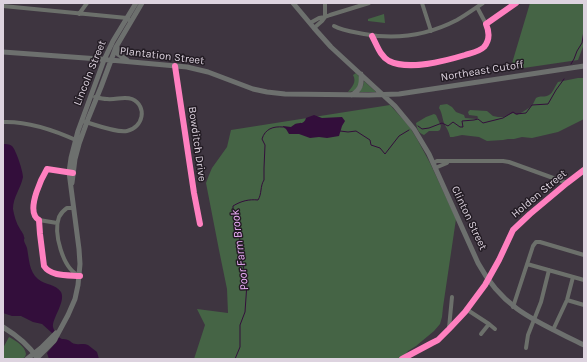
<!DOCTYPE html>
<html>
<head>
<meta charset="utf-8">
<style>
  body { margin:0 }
  #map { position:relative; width:587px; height:362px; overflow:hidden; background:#3e3540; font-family:Karla,sans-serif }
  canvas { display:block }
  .frame { position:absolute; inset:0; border:4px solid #ddd3df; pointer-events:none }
</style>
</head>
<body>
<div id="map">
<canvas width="587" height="362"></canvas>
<div class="frame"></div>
</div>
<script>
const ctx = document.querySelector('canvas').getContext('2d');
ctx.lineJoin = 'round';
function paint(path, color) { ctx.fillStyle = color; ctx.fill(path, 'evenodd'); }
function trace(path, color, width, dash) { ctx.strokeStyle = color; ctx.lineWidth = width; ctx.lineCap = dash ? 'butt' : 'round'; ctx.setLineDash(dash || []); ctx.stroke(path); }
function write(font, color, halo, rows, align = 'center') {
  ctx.font = font + ' Karla,sans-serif'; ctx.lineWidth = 3; ctx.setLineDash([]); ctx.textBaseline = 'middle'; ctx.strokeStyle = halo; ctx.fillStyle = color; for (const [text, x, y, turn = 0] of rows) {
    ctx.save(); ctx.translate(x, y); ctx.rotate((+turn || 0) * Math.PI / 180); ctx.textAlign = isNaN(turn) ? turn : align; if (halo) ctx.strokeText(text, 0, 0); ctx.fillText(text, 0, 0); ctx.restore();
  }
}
const green = new Path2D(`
  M530,3H584V44L578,60L510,70Z
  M384,14L385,23L368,21V19Z
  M356,73L360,78L361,81L355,91L348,92C352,87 357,82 353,75Z
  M578,78H584V119L558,132L532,138L522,137L514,139H508L503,140L487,141L479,137L462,135L453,137H450C449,132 448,131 446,127C442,121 443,114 439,108L440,105L447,104L452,107L456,112L464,115L465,118L477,119L478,117L477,116L469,115L468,112L470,110L487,111L493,116L498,117H504L513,113L517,115C521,113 530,108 533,104C534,102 535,100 536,98C540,95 545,98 549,95C553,93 555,86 558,82Z
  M364,81L376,92H359L363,86Z
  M390,105L409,126L417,139L430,163L456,219L443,307L442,317L440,324L434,331L416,346L408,351L405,355L397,359H194L205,325L197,309L228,313L227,289L219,250L206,183L209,175L212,168L227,147L231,130Z
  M434,114L436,115L441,126L440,130L438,131H429L424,135C418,133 417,128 416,123L426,117Z
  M9,337C16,341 25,346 26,354L25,357L22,359H3V348Z`);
const water = new Path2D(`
  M314,115L322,118L342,117L345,121L342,126L339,136L327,138L319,137L310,138L299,134H289L286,129L283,127V126L291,127C292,126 294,125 295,124C300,122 304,125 306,118Z
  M3,144C6,144 9,144 12,146C16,150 23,171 23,177C21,188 13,197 13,209C14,215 16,223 20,229C21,231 24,234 24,237C25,238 24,239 24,240C24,242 26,245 27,248C29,258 29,272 38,279C45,285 56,284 61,292C66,302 52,318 53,327C54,331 58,338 62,339C64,339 66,339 68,340C71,341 72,344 76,344C80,345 84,343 88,345C91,347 94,350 97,352L99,359H49L47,353L58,340L52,333L42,324L33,322L21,316H12L3,313Z`);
const stream = new Path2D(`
  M571,64L574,59L577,51L582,43L584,31
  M418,126L422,129L429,128L442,123L448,126L453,122L460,127H463L462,121L474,120L478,119L483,123L503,118L513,112L516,114L526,113L532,105L548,104L556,90L564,79
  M340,131L348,132L356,131L370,140L371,145L380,148L385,154L399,136L409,130
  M235,359L240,347V325L245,312L247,283L242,261L237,212L233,209V206C241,201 249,199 258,200C262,194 260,186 264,180V168L265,145L262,139C265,129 273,126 283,127`);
const minor = new Path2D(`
  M325,3V17
  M422,3L431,31
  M3,6L127,18L129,20
  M477,7L486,24
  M79,14L87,3
  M310,23L319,18L325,17L330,15L369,3
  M334,26C343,31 354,32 364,34C396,40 428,35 457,20C466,15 474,9 483,3
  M314,28L322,21L325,17
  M372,36C377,45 380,56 389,61C409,71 445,61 465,55C471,53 479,52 484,47C490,40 489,31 486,24L516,3
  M175,66L194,193L200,224
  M82,121C94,124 115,133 127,131C143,128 148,106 132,99C124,96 116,100 107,99C103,99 99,98 95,97
  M3,122C29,121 54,130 78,141
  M433,163L437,161H503L509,162L567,183
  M435,168L447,163
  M72,173L47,169C41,179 29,205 35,216C36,218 37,219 39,220L40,234L44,266C51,277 69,275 80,276
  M74,208H67C64,210 61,213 59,217C53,233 63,268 78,275
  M39,220L57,223
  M527,264L584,280
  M567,300L584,305
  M513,307L533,246L536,242H540L584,255
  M466,309L489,324L495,329
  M449,328L452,297
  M553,330L567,300L573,277
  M481,334L489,324
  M526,348L528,335L541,302L549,270
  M402,359L432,343L438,340L449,329L465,312L485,285L499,260L513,230L530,214L567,183L584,170`);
const major = new Path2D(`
  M293,3L314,28L331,47L395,106L414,129L429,154L478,263C504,311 538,322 584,345
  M117,47L118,54L127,60
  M3,52L99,59L187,67L208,72L253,89L267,92L285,94L369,95L399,94L584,66
  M352,95C361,89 362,84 361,74
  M72,183L75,159L79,144L88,119L101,87L116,47L142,3
  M3,327C16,335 29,345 37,358
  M27,359L41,348L56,333
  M36,359L54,341L68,315L75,299L78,285L80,264L79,249L69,172L71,158L78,131L104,60L113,41L136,3`);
const cycleway = new Path2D(`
  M372,36C377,45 380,56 389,61C409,71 445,61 465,55C471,53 479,52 484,47C490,40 489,31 486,24L516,3
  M175,66L194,193L200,224
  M73,173L47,169C41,179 29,205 35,216C36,218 37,219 39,220L40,234L44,266C51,277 69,275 80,276
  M402,359L432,343L438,340L449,329L465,312L485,285L499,260L513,230L530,214L567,183L584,170`);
const streetNames = [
  ["Plantation Street",162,56,7],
  ["Northeast Cutoff",482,71,-9],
  ["Lincoln Street",90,73,-68],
  ["Bowditch Drive",197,144,82],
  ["Holden Street",539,194,-40],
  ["Clinton Street",469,218,65]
];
const waterNames = [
  ["Poor Farm Brook",240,250,-97]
];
paint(green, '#456445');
paint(water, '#330e3b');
trace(stream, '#330e3b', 1);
trace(minor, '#6c706b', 4);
trace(major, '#6d706e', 5);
trace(cycleway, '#ff80c0', 6);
write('11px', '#ddd3df', '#231c24', streetNames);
write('italic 12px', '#eeaffb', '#231c24', waterNames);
</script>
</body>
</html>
